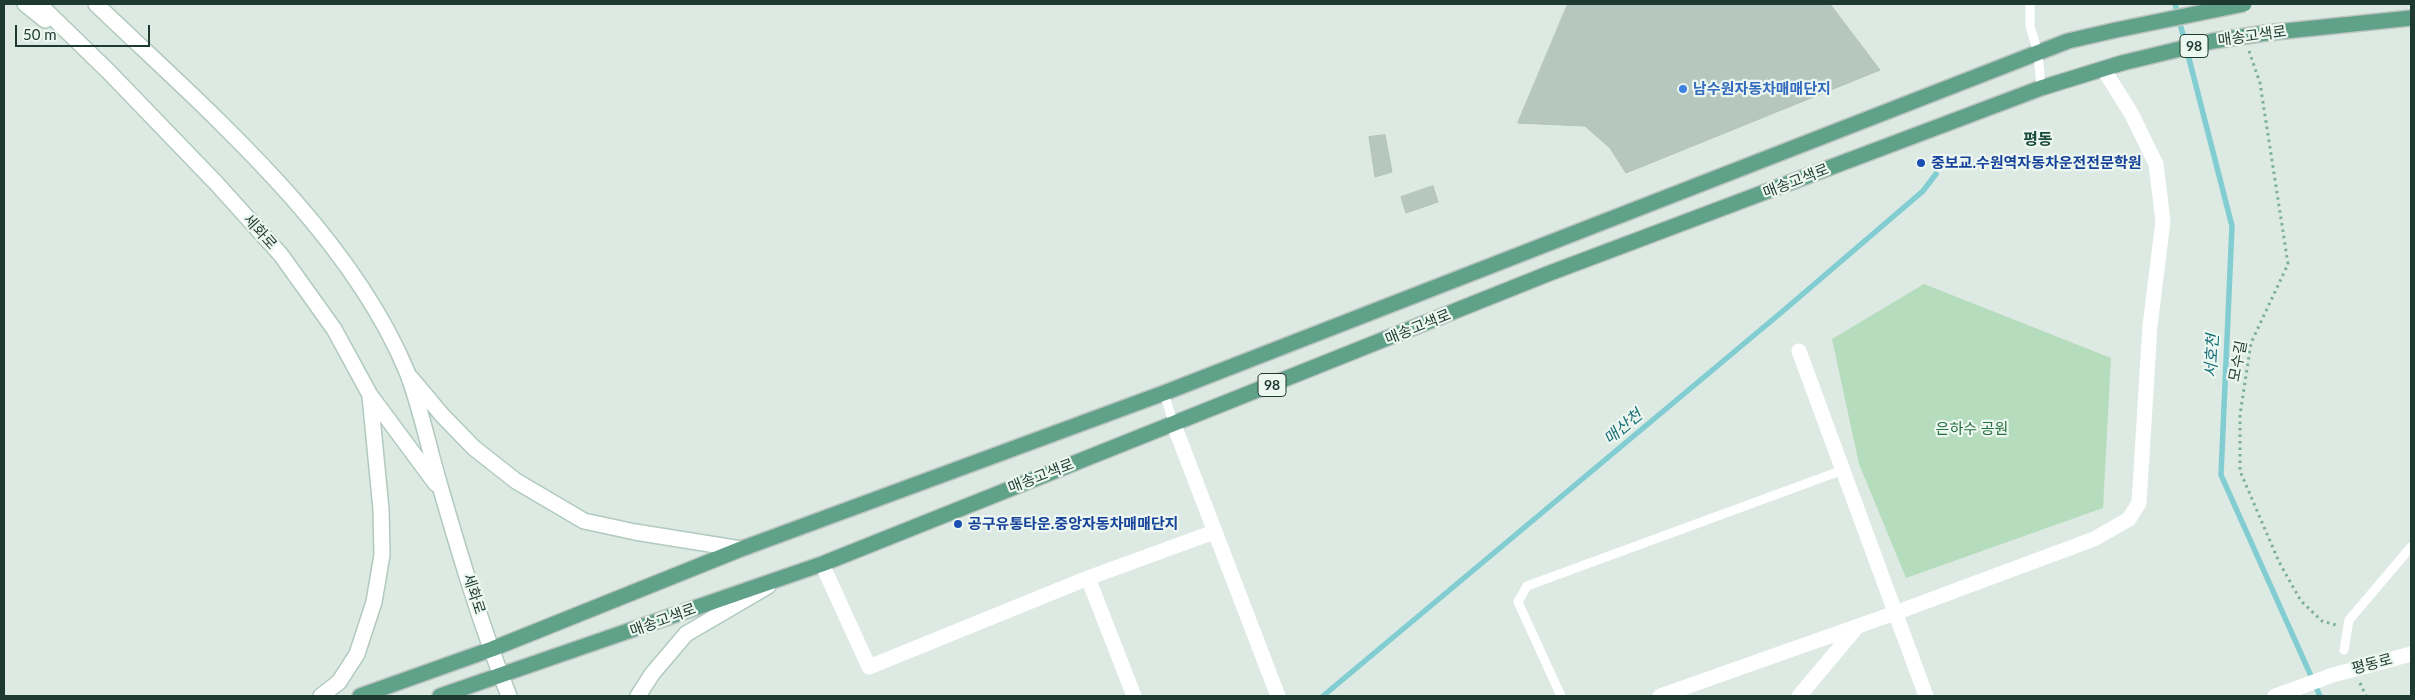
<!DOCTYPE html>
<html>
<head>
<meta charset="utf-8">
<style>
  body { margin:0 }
  #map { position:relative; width:2415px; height:700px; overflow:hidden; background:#ddeae3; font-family:Lato,sans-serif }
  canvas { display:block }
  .frame { position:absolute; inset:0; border:5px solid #1e3a30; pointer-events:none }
  .scale { position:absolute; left:15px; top:25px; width:135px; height:22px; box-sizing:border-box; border:2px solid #1e3a30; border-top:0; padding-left:6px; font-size:15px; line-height:18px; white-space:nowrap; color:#1e3a30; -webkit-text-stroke:4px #edf7f1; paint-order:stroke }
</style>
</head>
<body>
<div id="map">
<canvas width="2415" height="700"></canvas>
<div class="frame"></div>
<div class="scale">50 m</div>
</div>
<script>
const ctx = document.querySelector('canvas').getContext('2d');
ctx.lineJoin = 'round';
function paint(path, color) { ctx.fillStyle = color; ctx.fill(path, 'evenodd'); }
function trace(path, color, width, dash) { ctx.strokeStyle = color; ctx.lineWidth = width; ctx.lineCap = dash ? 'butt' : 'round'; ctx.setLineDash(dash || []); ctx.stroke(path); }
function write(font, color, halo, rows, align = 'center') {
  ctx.font = font + ' Lato,"Noto Sans KR",sans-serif'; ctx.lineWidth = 4.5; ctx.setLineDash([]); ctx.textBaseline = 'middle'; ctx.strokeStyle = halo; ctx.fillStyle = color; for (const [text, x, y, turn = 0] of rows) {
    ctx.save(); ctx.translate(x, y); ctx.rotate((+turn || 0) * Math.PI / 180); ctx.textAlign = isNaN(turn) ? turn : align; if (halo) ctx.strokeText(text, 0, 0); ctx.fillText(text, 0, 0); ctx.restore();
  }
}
const green = new Path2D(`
  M1924,284L2111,358L2103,508L1906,578L1859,464L1832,339Z`);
const stream = new Path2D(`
  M2175,4L2232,226L2221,475L2320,696
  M1323,696L1783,311L1923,191L1936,174`);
const building = new Path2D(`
  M1568,4H1830L1880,70L1626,173L1610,148L1585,126L1518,123Z
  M1385,135L1392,172L1375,177L1369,137Z
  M1433,186L1438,202L1406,213L1401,197Z`);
const path = new Path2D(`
  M2249,51L2260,83L2288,264L2251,343L2240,415V471L2279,562L2301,601L2322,621L2336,625
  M2360,683L2366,696`);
const service = new Path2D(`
  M2030,4V26L2038,53L2041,88
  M1164,393L1174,425
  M2344,650L2349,620L2411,547
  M1561,696L1518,602L1527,586L1843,470`);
const minor = new Path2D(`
  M1799,351L1926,696
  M1174,425L1278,696
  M822,564L869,667L1088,578L1214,532
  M1088,578L1134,696
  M1660,696L1895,613L2094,539L2129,519L2139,503L2150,326L2163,221L2156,164L2131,113L2104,70
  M1799,696L1857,627
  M2275,696L2333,675L2411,654`);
const secondary = new Path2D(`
  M25,4L45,20
  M39,4L109,72L216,183L281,255L334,329L370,395L436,484
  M96,4C205,109 348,229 407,372C420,405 428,445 438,479C459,552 481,626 509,696
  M411,378L442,415L474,448L516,481L584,521L635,532L741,549
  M321,696L339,682L357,654L374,602L382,555L381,509L370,396
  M638,696L652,674L686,634L768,586`);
const primary = new Path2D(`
  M2266,33L2411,18
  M360,696L492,649L741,549L1164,393L2068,41L2116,30
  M440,696L822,564L1550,273L2041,88L2122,63`);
const primaryBridge = new Path2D(`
  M2116,30L2244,4
  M2122,63L2213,41L2266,33`);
const markers = [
  [1683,89,5,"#3f7fe0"],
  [1921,163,5,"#1a4fb4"],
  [958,524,5,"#1a4fb4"]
];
const shields = [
  [2194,46,28],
  [1272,385,28]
];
const shieldNames = [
  ["98",2194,46],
  ["98",1272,385]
];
const streetNames = [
  ["매송고색로",2252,36,-8],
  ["매송고색로",1796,181,-21],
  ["세화로",260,232,48],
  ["매송고색로",1418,327,-22],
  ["모수길",2238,361,-79],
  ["매송고색로",1041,476,-21],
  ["세화로",474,594,72],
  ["매송고색로",663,620,-20],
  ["평동로",2372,664,-15]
];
const shopNames = [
  ["남수원자동차매매단지",1693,89]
];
const transitNames = [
  ["중보교.수원역자동차운전전문학원",1931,163],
  ["공구유통타운.중앙자동차매매단지",968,524]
];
const parkNames = [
  ["은하수 공원",1972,429]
];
const neighbourhoodNames = [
  ["평동",2038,140]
];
const waterNames = [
  ["서호천",2212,356,-87],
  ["매산천",1623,427,-40]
];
paint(green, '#b5dcbc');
trace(stream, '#82cdd2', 5.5);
paint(building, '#b6c7bf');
trace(building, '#b0c3b9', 1);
trace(secondary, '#b0cabe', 18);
trace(primary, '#bcc4c1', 18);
trace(path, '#7caf9a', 3, [2.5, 4]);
trace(service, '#fff', 9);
trace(minor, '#fff', 15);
trace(secondary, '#fff', 15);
trace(primary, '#60a18a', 15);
trace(primaryBridge, '#bcc4c1', 18, []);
trace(primaryBridge, '#60a18a', 15);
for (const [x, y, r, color] of markers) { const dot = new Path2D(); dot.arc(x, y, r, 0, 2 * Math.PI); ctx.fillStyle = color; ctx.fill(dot); trace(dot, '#edf7f1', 2); }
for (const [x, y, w] of shields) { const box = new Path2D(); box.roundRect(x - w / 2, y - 11.5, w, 23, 4); ctx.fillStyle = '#edf7f1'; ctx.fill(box); trace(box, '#1e3a30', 1); }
write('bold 14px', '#1e3a30', null, shieldNames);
write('15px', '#1e3a30', '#edf7f1', streetNames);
write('bold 15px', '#366cbe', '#edf7f1', shopNames, 'left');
write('bold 15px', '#164399', '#edf7f1', transitNames, 'left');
write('15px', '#28713d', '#edf7f1', parkNames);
write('bold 16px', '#1a4c3b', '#edf7f1', neighbourhoodNames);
write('italic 16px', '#177077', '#edf7f1', waterNames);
</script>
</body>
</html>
